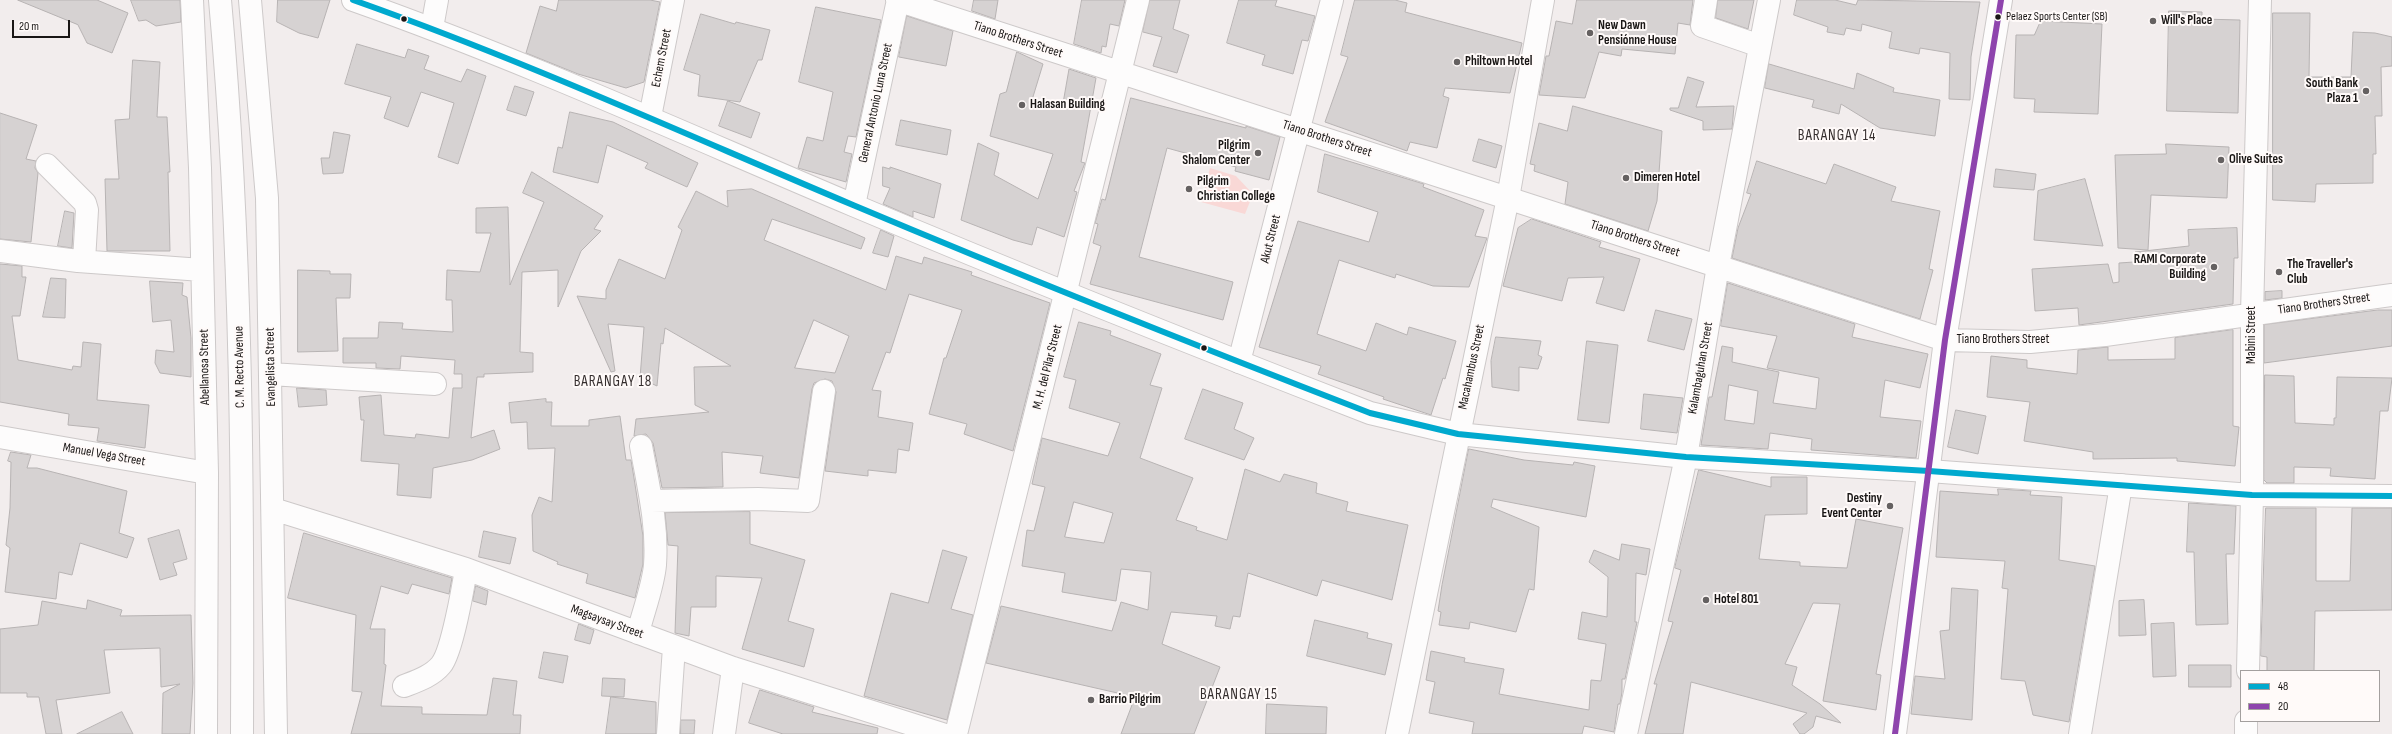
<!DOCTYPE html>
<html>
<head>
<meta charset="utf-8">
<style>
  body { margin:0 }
  #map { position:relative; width:2392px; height:734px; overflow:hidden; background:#f2eded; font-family:"Sofia Sans Condensed",sans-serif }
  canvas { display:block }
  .legend { position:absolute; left:2240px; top:670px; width:140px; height:52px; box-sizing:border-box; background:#fffaf9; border:1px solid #a39f9e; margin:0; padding:5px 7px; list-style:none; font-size:12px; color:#191615 }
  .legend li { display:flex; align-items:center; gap:8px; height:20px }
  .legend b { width:20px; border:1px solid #a39f9e }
  .scale { position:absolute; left:12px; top:20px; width:58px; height:18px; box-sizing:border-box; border:2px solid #191615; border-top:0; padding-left:5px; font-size:12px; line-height:14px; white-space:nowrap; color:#191615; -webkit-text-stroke:3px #fffaf9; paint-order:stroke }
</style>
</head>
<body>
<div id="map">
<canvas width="2392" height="734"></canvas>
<ul class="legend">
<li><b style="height:5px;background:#00a9ce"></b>48</li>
<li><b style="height:5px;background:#8e44ad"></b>20</li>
</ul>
<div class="scale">20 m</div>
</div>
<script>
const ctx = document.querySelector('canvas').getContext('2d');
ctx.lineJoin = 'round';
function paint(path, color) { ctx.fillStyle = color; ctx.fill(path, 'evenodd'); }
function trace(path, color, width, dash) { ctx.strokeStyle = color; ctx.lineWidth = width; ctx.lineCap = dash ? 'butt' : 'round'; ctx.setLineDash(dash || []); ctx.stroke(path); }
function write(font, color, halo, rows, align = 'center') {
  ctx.font = font + ' "Sofia Sans Condensed",sans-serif'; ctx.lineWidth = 4; ctx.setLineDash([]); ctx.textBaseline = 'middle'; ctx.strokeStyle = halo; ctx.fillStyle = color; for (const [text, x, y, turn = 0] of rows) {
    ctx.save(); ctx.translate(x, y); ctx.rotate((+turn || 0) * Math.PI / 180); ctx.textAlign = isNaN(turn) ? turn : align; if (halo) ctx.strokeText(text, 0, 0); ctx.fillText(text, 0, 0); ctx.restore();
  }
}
const green = new Path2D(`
  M1210,168L1236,176L1253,194L1245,214L1201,202Z`);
const building = new Path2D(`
  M18,0H97L128,13L112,53L87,43L78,25Z
  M131,0H180L181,22L156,26L146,20L139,21Z
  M278,0H330L318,38L299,33L277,22Z
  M559,0H650L660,2L644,82L626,88L578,74L526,53L540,6L556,11Z
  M974,0H998L995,19L972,11Z
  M1082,0H1125L1119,26L1110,24L1106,47L1102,46L1101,53L1074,44Z
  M1150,0H1180L1173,29L1189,35L1177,73L1153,66L1162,37L1143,32Z
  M1239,0H1277L1275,6L1315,16L1308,41L1302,40L1293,74L1262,65L1265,55L1227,43Z
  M1355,0H1395L1407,3L1405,12L1522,43L1510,93L1445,88L1443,96L1449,98L1437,148L1410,142L1407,151L1325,122L1348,57L1341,55Z
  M1577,0H1693L1690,25L1678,23L1675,54L1622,49L1621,56L1599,52L1585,98L1539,95L1546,56H1549L1556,21L1572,24Z
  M1718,0H1754L1748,29L1716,18Z
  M1797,0H1835L1856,5L1858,0L1980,2L1971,57L1970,100L1949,99L1950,53L1920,48L1919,54L1889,48L1892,32L1862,24L1861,31L1846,28L1844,35L1827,32L1828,27L1794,15Z
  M816,7L881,20L856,137L848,136L844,152L852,154L846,182L798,168L807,137L823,141L833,92L799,82Z
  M2169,11L2202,12V19L2240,20L2238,113L2167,111Z
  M2273,13H2310L2309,77H2351L2353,32L2375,33L2392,37V66L2381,67L2382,116H2375L2376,154H2373V183L2316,184L2315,202L2273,200Z
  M701,14L735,24L736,22L770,30L762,60H758L740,102L698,96L700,75L684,70Z
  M907,16L953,31L946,66L899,57Z
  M2041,21L2102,24L2098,114L2034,112L2035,99L2014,98L2016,35H2034Z
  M357,44L405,58L408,49L429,56L424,69L461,82L467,69L486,76L458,164L438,157L454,103L421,92L408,127L384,118L391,97L345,84Z
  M1017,52L1043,64L1032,100L1062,109L1069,69L1096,78L1081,162L1085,163L1074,191L1077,192L1064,237L1037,227L1032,245L1013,240L961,220L978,143L999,153L994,175L1038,199L1053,154L990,136L1000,94L1006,92Z
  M133,60L160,62L157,117H167L170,172H168L170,251H107L105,179H119L115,120L129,119Z
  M1769,64L1854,89L1857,73L1894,88L1893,92L1940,100L1935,136L1880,128L1841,104L1839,114L1812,107L1814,100L1765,88Z
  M1688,77L1704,82L1696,107L1734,106L1732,129L1703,130V121L1670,110V108H1678Z
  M515,86L534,92L526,116L507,110Z
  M1131,98L1246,128V126L1280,137L1269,180L1235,171L1236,167L1167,148L1139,257L1233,282L1223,320L1090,284L1101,246L1093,243L1098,224L1095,223L1102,199L1105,200Z
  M728,101L760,113L751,138L719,126Z
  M1573,106L1662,131L1657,201L1648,231L1565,204L1568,182L1534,171L1535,165L1530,164L1539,123L1567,131Z
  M570,112L613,122L698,163L687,187L645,168L648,163L607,145L598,183L553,172L558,147L562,148Z
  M0,113L37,125L26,159L36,161L35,168L38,173L31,242L0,239Z
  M901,120L951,130L947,155L896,145Z
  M334,132L350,135L343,173L323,174L321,158H329Z
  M1479,139L1502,146L1496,168L1473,161Z
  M2166,144L2229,147L2227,198L2151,195L2148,250L2118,248L2115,155L2166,154Z
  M1325,154L1424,184L1423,187L1484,210L1475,236L1487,238L1469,287L1433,286L1396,274L1395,278L1339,260L1317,334L1366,351L1376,323L1407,335L1409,327L1456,341L1445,379L1443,378L1431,415L1383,399L1384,397L1318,374L1321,366L1259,347L1298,221L1369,242L1378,212L1318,192Z
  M1757,161L1826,184L1834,164L1896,187L1891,201L1940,211L1929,269L1933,270L1920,319L1732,258L1738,228L1751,194L1747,193Z
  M883,167L890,169V167L941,184L934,218L913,211V217L883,204L890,188L883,186Z
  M1996,169L2036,174L2034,190L1994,187Z
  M532,172L603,216L594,229L601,231L581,251L558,307V270L522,272L520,352L533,353V372L484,374V377H477L471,438L494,430L500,449L472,460L433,468L431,498L397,495L399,464L361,461L364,420H361L359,397L381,395L384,435L415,438L416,434L449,438L453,388H462V374H454L455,360L401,356L400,369L376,368V363H343V338H378L379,322L403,323L402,329L453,332L452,300H446L447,270L480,272L491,233H476V208L508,207L510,285L544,202L523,193Z
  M2085,179L2103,246L2034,240L2038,191Z
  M752,189L865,238L861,249L772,219L764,240L886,290L896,256L922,264L924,257L972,272L971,275L1050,303L1013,451L964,434L967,424L929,414L944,358H946L962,310L909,294L890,353L886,352L872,390L881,391L878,417L913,423L909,451L898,449L896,473L868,470V476L825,471L836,392L832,381L825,379L814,383L812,389L799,478L760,473L763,456L722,452L723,487L662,488L653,443L646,434L634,436L636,419L709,412L695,405L694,367L731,366L665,328L663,344L661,343L657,386L640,378L644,327L608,324L615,371L611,372L577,296L606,299V290L619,259L665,279L682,230L678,227L696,191L728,207L727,191ZM814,320L849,336L835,373L795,368Z
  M65,211L74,213L72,248L58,246Z
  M1532,219L1601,242L1599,247L1640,259L1624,311L1596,303L1604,277L1568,278L1562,301L1503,286L1518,228Z
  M2237,228L2238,258H2234L2233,304L2079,325L2078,308L2035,311L2032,269L2108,264L2113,283L2119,282V263L2134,262L2135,252L2189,246L2188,230Z
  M881,230L894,236L888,257L873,253Z
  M0,264L22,266V277H26L20,316H12L18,360L72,370L73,366L81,367L83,342L101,344L97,400L149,405L145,448L97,441L99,428L68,425L69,414L0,402Z
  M298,270L330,271V274H351L350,298H336L338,351L298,352Z
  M51,278L66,279L65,318L43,317Z
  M150,281L183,283L182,295L187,297L191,338V377L160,373L155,363L156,350L174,352L171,320L153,322Z
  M1728,283L1855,324L1852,337L1928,354L1920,388L1885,380L1880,417L1921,421L1916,458L1811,450L1812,439L1770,433L1768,449L1701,445L1709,397H1712L1722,346L1733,348L1732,362L1779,372L1773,403L1816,409L1819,378L1767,368L1777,336L1721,326ZM1729,385L1758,391L1754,424L1725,420Z
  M2282,291V298L2265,300V292Z
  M1656,310L1692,319L1684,350L1648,341Z
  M2378,310H2392V346L2264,363V325Z
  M1079,322L1111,331L1110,335L1161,354L1150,385L1162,388L1140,458L1193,478L1176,520L1197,527L1196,530L1227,540L1245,469L1280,482L1284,474L1317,483L1316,493L1348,502L1346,511L1408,525L1392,600L1322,580L1317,596L1248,573L1240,617L1233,616L1230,629L1215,626L1217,616L1171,612L1162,644L1220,667L1194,734H1121L1135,697L986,663L1001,606L1112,631L1121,602L1148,610L1151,572L1121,569L1116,601L1062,592L1065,573L1022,566L1027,530L1034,531L1045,487L1032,484L1042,438L1108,456L1120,423L1069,408L1076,380L1064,377ZM1074,502L1113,513L1104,543L1065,537Z
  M2233,330V426L2239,427L2235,466L2177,461V458L2093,459V452L2024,441L2030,402L1987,397L1991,356L2027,360V368L2077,374L2078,350L2108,347V360L2175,359V338Z
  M1496,337L1541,341L1538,355L1542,357L1538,369L1519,367V391L1492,387L1491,361Z
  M1587,341L1618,345L1609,423L1578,420Z
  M2265,375L2294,376L2295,423L2334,425V418H2336L2337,377L2392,378L2388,411H2380L2375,479L2330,476L2331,468L2294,467V483H2267L2264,480Z
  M297,388L326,390L327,405L299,407Z
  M1203,389L1243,403L1234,429L1254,438L1244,460L1185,439Z
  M1644,394L1683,398L1677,433L1641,429Z
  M546,399V402H552L551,426H589V420L620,416L626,460H631L634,478L643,536V564L635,598L586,583L588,574L557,564L558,562L533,551L532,515L539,497L552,502L555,448L528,449L527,422L511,423L509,403Z
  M1956,410L1986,416L1978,454L1948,447Z
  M1469,449L1524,460L1573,465L1574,462L1595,466L1586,517L1493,499L1491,507L1539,527L1534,590L1529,589L1516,632L1470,622L1469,629L1439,625L1441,612L1438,611L1442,585Z
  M11,452L31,455L27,468H37L127,491L119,533L134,538L127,558L80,543L72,575L59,572L56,599L5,592L10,548L6,545L10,508L11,462L8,461Z
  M1699,470L1771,487V477H1807V514L1765,515L1759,559L1800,562V566L1847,568L1856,519L1903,528L1876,674L1881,675L1876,710L1823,701L1840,604L1813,603L1785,664L1797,667L1792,685L1820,704L1841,723L1816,716L1813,727L1804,734H1800L1793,724L1807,713L1691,682L1683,734H1645L1657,684H1654L1673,622L1668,621L1681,570L1675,568Z
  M1998,489L2031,491L2030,495L2062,497L2059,560L2095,566L2069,722L2033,715L2025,681L2001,679L2008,589L2002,588L2005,561L1936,557L1940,491L1998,495Z
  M2189,503L2236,506L2234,554H2226L2228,624L2196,625L2194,552H2187Z
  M2266,508H2316V581H2350L2352,508H2392V610L2315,611L2314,671H2267V657L2261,656Z
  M750,512V544L805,560L788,621L814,629L804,667L742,649L762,578L716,576V607H691L689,636L675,633L678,546L668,545L665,513Z
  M179,530L187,559L173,563L177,575L160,580L148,539Z
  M484,531L516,538L510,564L479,557Z
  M304,533L452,578L449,594L412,584L408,594L381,586L370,629H385L384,664L386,665L381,706L422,707V714L487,715L493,678L517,681L513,715H521L520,734H351L362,692L352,691L356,615L288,598Z
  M1622,544L1650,549L1646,575L1636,573L1635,622H1637L1625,679H1622V692L1620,704H1618L1614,732L1584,726L1582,734H1472L1474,722L1429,713L1435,682L1426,680L1431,651L1465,658L1464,662L1504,669L1499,694L1589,710L1591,680L1601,681L1606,644L1578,639L1582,612L1607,617L1608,577L1589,562L1594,550L1619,560Z
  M943,550L967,557L951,609L973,615L947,720L864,696L891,593L928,603Z
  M476,586L488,591L486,605L473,601Z
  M1952,588L1978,590L1972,720L1911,714L1915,676L1945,679L1940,631L1949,630Z
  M88,600L122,610L120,616L191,615L193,683L190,734H162L163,693L180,684L161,687L160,648L104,650L110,693L56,700L62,734H46L39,697H27V693H0V629L38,625L42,601L86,609Z
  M2144,600L2146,635L2119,636V601Z
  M1315,620L1368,633L1367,638L1392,644L1385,675L1307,656Z
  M2174,623L2176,676L2153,677L2151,624Z
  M579,624L594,630L590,644L575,640Z
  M544,652L568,656L563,683L539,678Z
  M2189,665H2231V687H2189Z
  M603,678L625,679L624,697L602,696Z
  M760,690L814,707L812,712L878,728L877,734H783L749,723Z
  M611,697L656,702V734H606Z
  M1267,704L1327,707L1326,734H1266Z
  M122,712L133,734H77Z
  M681,720H695L694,734H681Z`);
const minor = new Path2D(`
  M192,0L200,168L207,473L206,734
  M250,0L267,198L276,734
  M897,0L1945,340L2030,342L2105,335L2392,295
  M1706,0L1702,26L1760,46
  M432,28L437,0
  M650,117L673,0
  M47,165L85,203L87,210L84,261
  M854,205L898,0
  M0,251L78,261L202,270
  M1239,362L1332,0
  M270,374L435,384
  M0,437L207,473
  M651,501L758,499L808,501L824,391
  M273,509L466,569L733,668L942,734
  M638,633C643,612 653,587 655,565C658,525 648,485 641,446
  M2248,671L2252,495V314L2260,0
  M404,686C417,681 432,676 441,665C452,652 463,588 466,569
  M668,734L674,647
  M724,734L733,668
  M956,734L1138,0
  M1397,734L1508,198L1543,0
  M1626,734L1686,457L1718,266L1769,0
  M1895,734L1945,340L2001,0
  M2080,734L2121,485
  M2246,734V721`);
const major = new Path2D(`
  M353,0C523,60 687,135 853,205C1024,277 1197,346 1370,413L1458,434L1686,457L1929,471L2252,495L2392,496`);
const highway = new Path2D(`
  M220,0C242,244 243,489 242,734`);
const bus1 = new Path2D(`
  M353,0C523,60 687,135 853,205C1024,277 1197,346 1370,413L1458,434L1686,457L1929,471L2252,495L2392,496`);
const bus2 = new Path2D(`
  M1895,734L1945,340L2001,0`);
const markers = [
  [1998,17,3.5,"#191615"],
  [404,19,3.5,"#191615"],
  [2153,21,4,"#656161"],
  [1590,33,4,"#656161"],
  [1457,62,4,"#656161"],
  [2366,91,4,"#656161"],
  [1022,105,4,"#656161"],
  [1258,153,4,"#656161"],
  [2221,160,4,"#656161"],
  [1626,178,4,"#656161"],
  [1189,189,4,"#656161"],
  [2214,267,4,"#656161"],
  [2279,272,4,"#656161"],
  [1204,348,3.5,"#191615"],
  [1890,506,4,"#656161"],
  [1706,600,4,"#656161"],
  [1091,700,4,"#656161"]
];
const busNames = [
  ["Pelaez Sports Center (SB)",2006,17]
];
const poiNames = [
  ["Will's Place",2161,21],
  ["New Dawn",1598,26],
  ["Pensiónne House",1598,41],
  ["Philtown Hotel",1465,62],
  ["South Bank",2358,84,"right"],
  ["Plaza 1",2358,99,"right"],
  ["Halasan Building",1030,105],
  ["Pilgrim",1250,146,"right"],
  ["Shalom Center",1250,161,"right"],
  ["Olive Suites",2229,160],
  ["Dimeren Hotel",1634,178],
  ["Pilgrim",1197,182],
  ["Christian College",1197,197],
  ["RAMI Corporate",2206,260,"right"],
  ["Building",2206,275,"right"],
  ["The Traveller's",2287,265],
  ["Club",2287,280],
  ["Destiny",1882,499,"right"],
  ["Event Center",1882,514,"right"],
  ["Hotel 801",1714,600],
  ["Barrio Pilgrim",1099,700]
];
const streetNames = [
  ["Tiano Brothers Street",1018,40,18],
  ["Echem Street",662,58,-79],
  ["General Antonio Luna Street",876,103,-78],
  ["Tiano Brothers Street",1327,139,18],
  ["Akut Street",1271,239,-76],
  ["Tiano Brothers Street",1635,239,18],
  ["Tiano Brothers Street",2324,304,-8],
  ["Mabini Street",2252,335,-90],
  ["Tiano Brothers Street",2003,340],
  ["Abellanosa Street",205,367,-91],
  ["C. M. Recto Avenue",240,367,-91],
  ["Evangelista Street",271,367,-91],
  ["M. H. del Pilar Street",1048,367,-76],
  ["Macahambus Street",1472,367,-78],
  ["Kalambaguhan Street",1701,368,-80],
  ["Manuel Vega Street",104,455,10],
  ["Magsaysay Street",607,622,20]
];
const quarterNames = [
  ["BARANGAY 14",1837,136],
  ["BARANGAY 18",613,382],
  ["BARANGAY 15",1239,695]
];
paint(green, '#f9d8d6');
paint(building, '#d6d2d2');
trace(building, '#b7b3b3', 1);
trace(minor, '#cdc9c9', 24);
trace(major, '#cdc9c9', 24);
trace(highway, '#cdc9c9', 24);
trace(minor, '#fdfcfc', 22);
trace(major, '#fdfcfc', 22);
trace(highway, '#fdfcfc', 22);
trace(bus1, '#00a9ce', 6);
trace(bus2, '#8e44ad', 6);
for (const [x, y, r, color] of markers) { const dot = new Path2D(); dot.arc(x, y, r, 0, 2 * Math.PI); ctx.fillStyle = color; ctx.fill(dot); trace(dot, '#fffaf9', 1.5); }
write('12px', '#191615', '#fffaf9', busNames, 'left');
write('bold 13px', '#191615', '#fffaf9', poiNames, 'left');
write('13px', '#191615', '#fffaf9', streetNames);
ctx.letterSpacing = '1px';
write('15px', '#352e2e', '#fffaf9', quarterNames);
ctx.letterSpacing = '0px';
</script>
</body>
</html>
